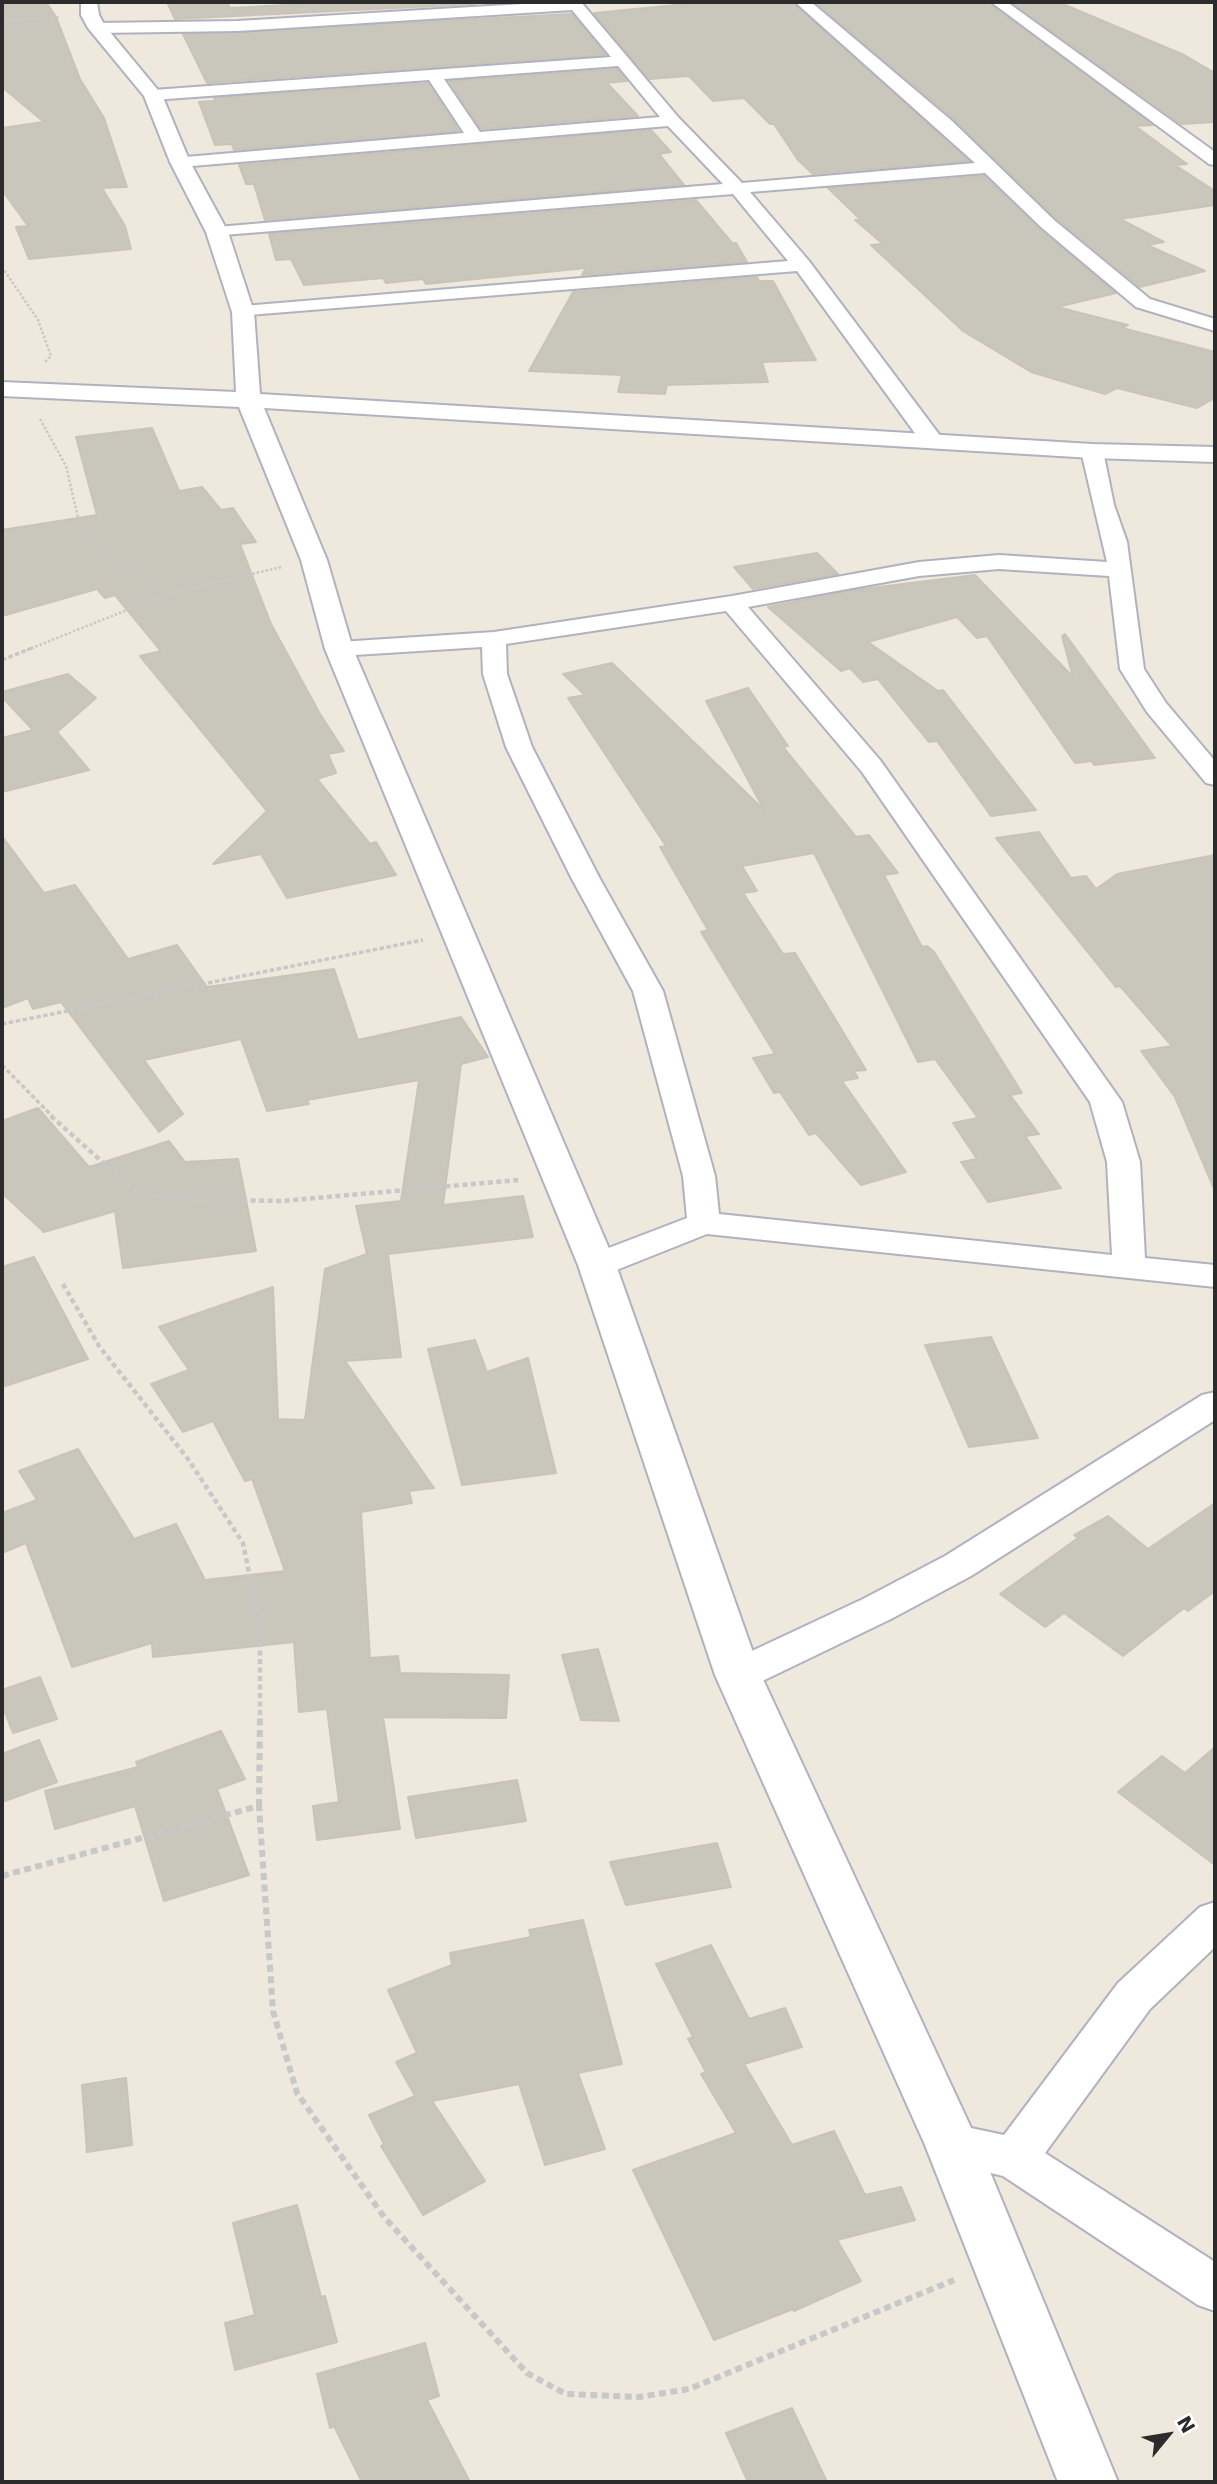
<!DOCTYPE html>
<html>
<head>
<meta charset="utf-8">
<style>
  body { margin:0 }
  #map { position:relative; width:1217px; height:2484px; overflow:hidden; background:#eee8dd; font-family:"DejaVu Sans",sans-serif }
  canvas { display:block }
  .frame { position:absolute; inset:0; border:4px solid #2b2b2b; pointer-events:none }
  .north { position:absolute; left:1133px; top:2400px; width:70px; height:70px; -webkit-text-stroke:5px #fff; paint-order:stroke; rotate:60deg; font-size:19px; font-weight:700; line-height:28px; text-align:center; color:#2b2b2b }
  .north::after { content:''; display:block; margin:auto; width:24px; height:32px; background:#2b2b2b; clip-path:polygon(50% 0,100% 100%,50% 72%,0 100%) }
</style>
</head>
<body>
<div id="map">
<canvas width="1217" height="2484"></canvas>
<div class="frame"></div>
<div class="north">N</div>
</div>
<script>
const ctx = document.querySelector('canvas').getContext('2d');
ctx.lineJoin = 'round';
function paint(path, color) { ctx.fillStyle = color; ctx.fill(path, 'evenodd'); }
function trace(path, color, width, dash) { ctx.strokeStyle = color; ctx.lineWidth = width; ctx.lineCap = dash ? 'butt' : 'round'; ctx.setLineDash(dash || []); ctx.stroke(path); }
const building = new Path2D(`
  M2,2H46L56,17L80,79L104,118L127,187L102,188L125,226L131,249L29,259L16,227L28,226L2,190V128L44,122L2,87Z
  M167,2H213L228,4L230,8L344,2H473L475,4L175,19Z
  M707,2H793L969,161L813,174L798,160L774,124H770L744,98L713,101L689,76L649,79L594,13Z
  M815,2H989L1153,125L1135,126L1187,164L1175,165L1215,191V205L1120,219L1164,242L1147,245L1205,271L1140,287L1056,218L954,119Z
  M1011,2H1058L1184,55L1215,73V122L1181,124Z
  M572,14L606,55L207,83L183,34Z
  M617,69L627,81L607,83L638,116L481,129L449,81Z
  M428,83L459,131L234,150L232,144L215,145L199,102L215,101L214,98Z
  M651,130L671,152L659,154L684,185L265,220L254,184H246L239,165Z
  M984,176L1040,230L1116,293L1057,307L1128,325L1122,328L1215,352V398L1197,408L1117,388L1105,394L1031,372L963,331L871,245L883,244L855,220H861L828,188Z
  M696,200L732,243H736L747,262L582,275L586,268L426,284L423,279L386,283L383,278L304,285L291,259L276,260L269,234Z
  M757,277L759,281H773L816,360L762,362L768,382L667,385L665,394L618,392L622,375L529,371L573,292Z
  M152,428L179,491L202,487L221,510L233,508L256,542L240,544L271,624L320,714L344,751L328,754L336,773L317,779L370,844L376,842L396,875L287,898L261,854L213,864L267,811L140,656L161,651L115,595L105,598L97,589L2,616V530L97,515L76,437Z
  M817,553L838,574L753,589L734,567Z
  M975,575L1073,677L1062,636L1065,634L1155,758L1094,765L1092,761L1075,763L987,636L977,638L957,617L868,642L938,691L943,690L1036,810L991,816L937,741L929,742L878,679L863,682L850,668L841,671L768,607L855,590Z
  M612,663L764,810L706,701L748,688L788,746L783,747L856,837L869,835L898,873L884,875L922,947L927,946L934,952L1022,1093L1010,1095L1039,1134L1025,1136L1061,1188L988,1202L961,1162L977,1159L953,1123L978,1118L935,1059L918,1062L814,853L742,866L757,891L743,893L783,954L795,953L866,1070L854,1071L858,1078L842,1081L906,1172L861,1185L816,1133L809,1135L780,1092L774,1093L753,1058L775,1054L701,932L708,930L660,847L666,846L568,698L585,695L563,674Z
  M68,674L96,698L57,732L89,770L2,792V738L33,730L2,697V692Z
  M1039,832L1071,878L1086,876L1096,889L1117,874L1215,855V1191L1175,1097L1141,1051L1172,1046L1120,986L1116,987L996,838Z
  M2,836L44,893L75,885L128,959L177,945L207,987L334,969L358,1040L461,1017L488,1057L461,1064L443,1205L523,1196L533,1237L388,1254L401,1357L345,1361L434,1488L409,1491L412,1503L361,1512L370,1658L398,1656L400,1673L509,1675L506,1718L383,1717L400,1829L317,1840L313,1806L339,1802L327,1709L299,1712L294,1642L153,1657L152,1643L72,1667L26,1543L2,1553V1513L37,1500L19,1471L78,1449L134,1539L176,1524L205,1580L285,1571L252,1479L245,1481L213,1421L183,1432L151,1384L189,1370L159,1327L273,1287L278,1419L305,1420L325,1269L367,1254L356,1206L401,1201L419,1080L307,1100L309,1104L267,1111L241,1039L144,1060L183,1114L159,1132L61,1002L33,1009L28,998L2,1008Z
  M38,1108L89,1167L169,1141L185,1162L238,1159L256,1251L123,1268L115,1211L44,1232L2,1193V1121Z
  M34,1257L88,1359L2,1387V1267Z
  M991,1337L1038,1438L969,1447L925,1345Z
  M475,1340L487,1372L528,1358L556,1473L462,1485L428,1349Z
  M1215,1503V1591L1188,1611L1184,1608L1123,1656L1064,1613L1045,1627L1000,1594L1078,1538L1074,1535L1108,1516L1148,1549Z
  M598,1649L619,1721L581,1720L562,1655Z
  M40,1677L57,1719L13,1733L2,1705V1690Z
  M221,1731L245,1779L217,1789L249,1875L164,1901L135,1806L55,1829L45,1791L138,1767L136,1762Z
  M39,1740L57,1782L2,1802V1754Z
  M1215,1747V1865L1118,1792L1162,1756L1185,1773Z
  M517,1780L526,1821L416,1838L408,1797Z
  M717,1843L731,1887L626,1905L610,1862Z
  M583,1920L622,2064L578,2073L605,2149L545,2165L519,2084L432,2101L485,2181L423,2215L381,2146L384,2144L369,2115L415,2096L396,2062L417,2053L388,1990L452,1965L450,1953L531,1937L529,1930Z
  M711,1945L749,2019L785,2008L802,2047L744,2064L792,2145L834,2131L865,2195L901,2187L915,2220L837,2240L861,2281L794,2311L793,2309L714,2340L633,2170L736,2133L701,2074L706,2072L688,2039L693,2037L656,1964Z
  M126,2078L132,2145L87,2152L82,2085Z
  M297,2205L321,2297L325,2296L337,2342L235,2370L225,2323L255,2315L233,2223Z
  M425,2343L439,2396L427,2400L470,2482H362L334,2426L330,2428L317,2374Z
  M792,2408L827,2482H748L726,2433Z`);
const pathFar3 = new Path2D(`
  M2,21L60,17
  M2,267L38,320L51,356L45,362
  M40,419L66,466L83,539L105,557L167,594
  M27,650L167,594L282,567`);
const pathFar2 = new Path2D(`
  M2,660L32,648
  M2,1024L423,940
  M2,1065L53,1117`);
const pathFar1 = new Path2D(`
  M51,1116L137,1193L180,1199L282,1201L519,1180
  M63,1284L99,1346L188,1459L243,1543L256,1607L260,1653V1717`);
const path = new Path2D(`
  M259,1806L260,1715
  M2,1876L259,1806L273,2011L297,2093L384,2217L527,2373L566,2394L639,2397L689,2389L954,2280`);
const street = new Path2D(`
  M556,2H581L678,117L742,183L975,163L795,2H811L952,121L1054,220L1150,299L1215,319V331L1136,307L1042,228L985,173L750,192L809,261L941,437L944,442L941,447H925L797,271L236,316L233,312L236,308L243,306L788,261L733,194L211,236L208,232L217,227L723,184L668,126L180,167L174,166L171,162L174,158L464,133L429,80L153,100L145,95L153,90L611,57L572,10L238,31L97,33L89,28L97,23L238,21ZM618,66L660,117L480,132L444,79Z
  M991,2H1007L1215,152V165L1209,164Z
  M1092,445L1103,451L1114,505L1127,542L1144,669L1166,703L1215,761V785L1206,783L1147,712L1120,669L1109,576L999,569L919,576L748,607L880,760L1122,1102L1140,1162L1145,1258L1215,1265V1287L707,1234L609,1273L597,1276L585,1273L580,1265L585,1257L687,1218L683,1176L633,991L572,879L506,747L483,674L482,647L339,656L330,654L327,649L330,644L339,642L494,632L732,596L919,562L999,555L1107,562L1081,451ZM726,611L862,772L1090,1102L1107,1162L1112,1255L719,1214L715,1176L663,991L600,879L532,747L507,674L506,644Z
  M1215,1392V1420L971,1576L891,1619L752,1686L738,1690L724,1686L718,1675L724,1664L863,1599L945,1556L1202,1395Z
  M1215,1902V1947L1150,2009L1045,2153L1215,2262V2311L1198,2305L1003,2176L936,2160L929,2145L936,2130L952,2124L1004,2135L1118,1983L1200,1907Z`);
const secondary = new Path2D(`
  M81,2H97L99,15L105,26L162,95L190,162L228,232L254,312L260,394L1092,444L1215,447V462L1092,458L264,408L327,560L353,649L616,1265L761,1675L979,2145L1118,2482H1058L925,2145L715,1675L578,1265L325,649L301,560L239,407L2,396V382L236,392L232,312L206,232L170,162L144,96L88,28L81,15Z`);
paint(building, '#c9c6bb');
trace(building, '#cac4b6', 2);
trace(street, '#b1b2c0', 4);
trace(secondary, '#b1b2c0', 4);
trace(pathFar3, '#c8c8c8', 2.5, [2.5, 2]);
trace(pathFar2, '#c8c8c8', 3.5, [4.5, 2.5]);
trace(pathFar1, '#c8c8c8', 4.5, [5, 3.5]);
trace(path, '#c8c8c8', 6, [7, 4.5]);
paint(street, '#fff');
paint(secondary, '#fff');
</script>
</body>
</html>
